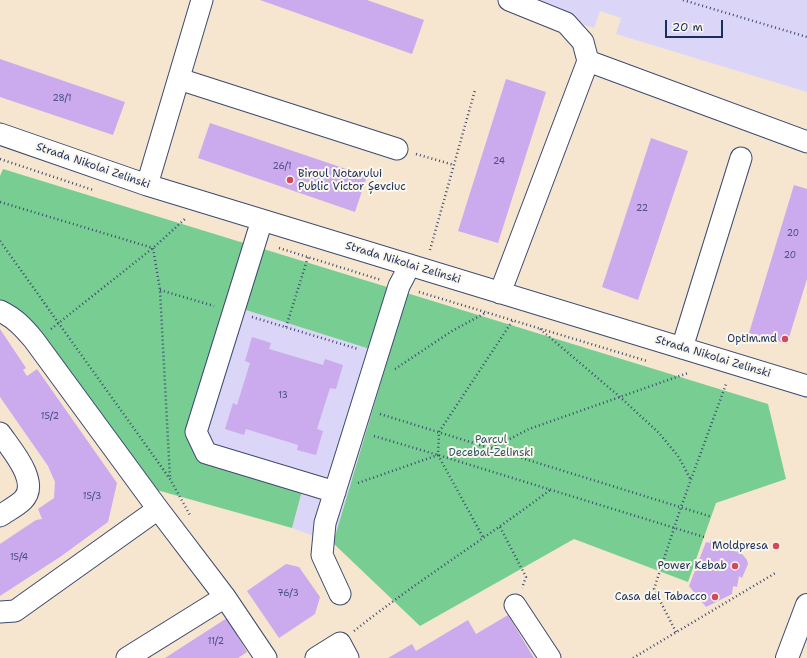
<!DOCTYPE html>
<html>
<head>
<meta charset="utf-8">
<style>
  body { margin:0 }
  #map { position:relative; width:807px; height:658px; overflow:hidden; background:#f6e6cf; font-family:"Shantell Sans",sans-serif }
  canvas { display:block }
  .scale { position:absolute; left:665px; top:20px; width:58px; height:18px; box-sizing:border-box; border:2px solid #1b2f5e; border-top:0; padding-left:5px; font-size:12px; line-height:14px; white-space:nowrap; color:#1b2f5e; -webkit-text-stroke:3px #fbf7ec; paint-order:stroke }
</style>
</head>
<body>
<div id="map">
<canvas width="807" height="658"></canvas>
<div class="scale">20 m</div>
</div>
<script>
const ctx = document.querySelector('canvas').getContext('2d');
ctx.lineJoin = 'round';
function paint(path, color) { ctx.fillStyle = color; ctx.fill(path, 'evenodd'); }
function trace(path, color, width, dash) { ctx.strokeStyle = color; ctx.lineWidth = width; ctx.lineCap = dash ? 'butt' : 'round'; ctx.setLineDash(dash || []); ctx.stroke(path); }
function write(font, color, halo, rows, align = 'center') {
  ctx.font = font + ' "Shantell Sans",sans-serif'; ctx.lineWidth = 4; ctx.setLineDash([]); ctx.textBaseline = 'middle'; ctx.strokeStyle = halo; ctx.fillStyle = color; for (const [text, x, y, turn = 0] of rows) {
    ctx.save(); ctx.translate(x, y); ctx.rotate((+turn || 0) * Math.PI / 180); ctx.textAlign = isNaN(turn) ? turn : align; if (halo) ctx.strokeText(text, 0, 0); ctx.fillText(text, 0, 0); ctx.restore();
  }
}
const built = new Path2D(`
  M503,0H807V92L616,34L621,18L600,11L594,28Z
  M230,305L389,355L333,543L292,528L302,492L209,456L193,424Z`);
const green = new Path2D(`
  M3,169L768,404L786,479L716,503L688,582L574,539L420,626L333,543L389,355L230,305L192,433L302,491L292,528L146,487L0,305V176Z`);
const building = new Path2D(`
  M260,0H367L424,20L412,54Z
  M0,59L125,102L113,135L0,97Z
  M506,79L546,92L498,243L458,231Z
  M210,123L367,176L355,212L198,158Z
  M651,138L688,151L638,300L602,287Z
  M794,185L807,189V279L787,344L749,333Z
  M0,329L26,368L23,370L27,376L37,369L117,483L108,522L60,557L0,596V544L36,520L42,519L38,509L54,498L55,482L48,466L0,397Z
  M252,337L271,343L269,349L323,365L325,359L343,365L336,389L330,388L317,429L323,431L316,455L297,450L298,445L246,429L244,435L225,429L233,403L237,405L250,363L245,361Z
  M710,540L724,544V548L737,552L738,549L747,560L748,564L742,578L739,576L737,587L733,586L732,594L706,607L689,586L706,542L710,543Z
  M286,564L299,567L320,597L315,614L279,638L247,591Z
  M508,615L534,658H388L412,644L416,651L468,620L476,634Z
  M227,618L247,652L238,658H165Z`);
const path = new Path2D(`
  M683,0L807,37
  M416,154L454,165
  M0,159L93,190
  M0,202L153,248L160,290L170,478
  M0,241L170,479L191,517
  M279,248L381,280
  M430,250L475,90
  M160,290L214,306
  M419,292L647,361
  M252,317L358,349
  M286,327L308,257
  M51,329L153,248L185,219
  M540,329L620,397L659,433L678,456L691,480
  M395,369L452,331L487,312
  M380,414L712,517
  M374,436L438,455L704,537
  M492,448L529,429L688,373
  M438,455L484,539
  M358,483L438,455L439,432L513,320
  M500,527L526,577L522,588
  M354,631C417,581 485,539 550,490
  M676,632L654,589L681,507L726,384
  M633,658L777,572`);
const minor = new Path2D(`
  M509,0L566,23L583,42L588,61
  M179,79L397,149
  M0,134L147,185L807,386
  M147,185L202,0
  M262,220L196,432L206,453L335,492
  M500,293L588,61L807,142
  M0,311C15,318 24,328 34,340L158,509L225,597L266,658
  M682,348L741,158
  M0,433C10,448 41,482 23,500C17,506 7,511 0,516
  M340,594L322,555L325,523L399,286L410,265
  M515,605L550,658
  M0,612L15,611L158,509
  M127,658L225,597
  M316,658L340,643L348,658`);
const major = new Path2D(`
  M787,658L807,605`);
const markers = [
  [290,180,4,"#d1495b"],
  [785,339,4,"#d1495b"],
  [776,546,4,"#d1495b"],
  [735,566,4,"#d1495b"],
  [715,597,4,"#d1495b"]
];
const numberNames = [
  ["28/1",62,99],
  ["24",499,162],
  ["26/1",282,167],
  ["22",642,209],
  ["20",793,234],
  ["20",790,256],
  ["13",283,396],
  ["15/2",50,417],
  ["15/3",92,497],
  ["15/4",19,558],
  ["76/3",288,594],
  ["11/2",216,642]
];
const streetNames = [
  ["Strada Nikolai Zelinski",93,166,19],
  ["Strada Nikolai Zelinski",403,263,17],
  ["Strada Nikolai Zelinski",713,357,17]
];
const poiNames = [
  ["Biroul Notarului",298,174,"left"],
  ["Public Victor Șevciuc",298,187,"left"],
  ["Optim.md",777,339],
  ["Moldpresa",768,546],
  ["Power Kebab",727,566],
  ["Casa del Tabacco",707,597]
];
const parkNames = [
  ["Parcul",491,440],
  ["Decebal-Zelinski",491,453]
];
paint(built, '#dbd6f7');
paint(green, '#78ce92');
paint(building, '#cbaaee');
trace(minor, '#3c4a6f', 23);
trace(major, '#3c4a6f', 24);
trace(path, '#3c4a6f', 2.5, [1, 3]);
trace(minor, '#fff', 21);
trace(major, '#fff', 22);
for (const [x, y, r, color] of markers) { const dot = new Path2D(); dot.arc(x, y, r, 0, 2 * Math.PI); ctx.fillStyle = color; ctx.fill(dot); trace(dot, '#fbf7ec', 1.5); }
write('9px', '#474e82', null, numberNames);
write('11px', '#1b2f5e', '#fbf7ec', streetNames);
write('11px', '#1b2f5e', '#fbf7ec', poiNames, 'right');
write('11px', '#32576b', '#fbf7ec', parkNames);
</script>
</body>
</html>
